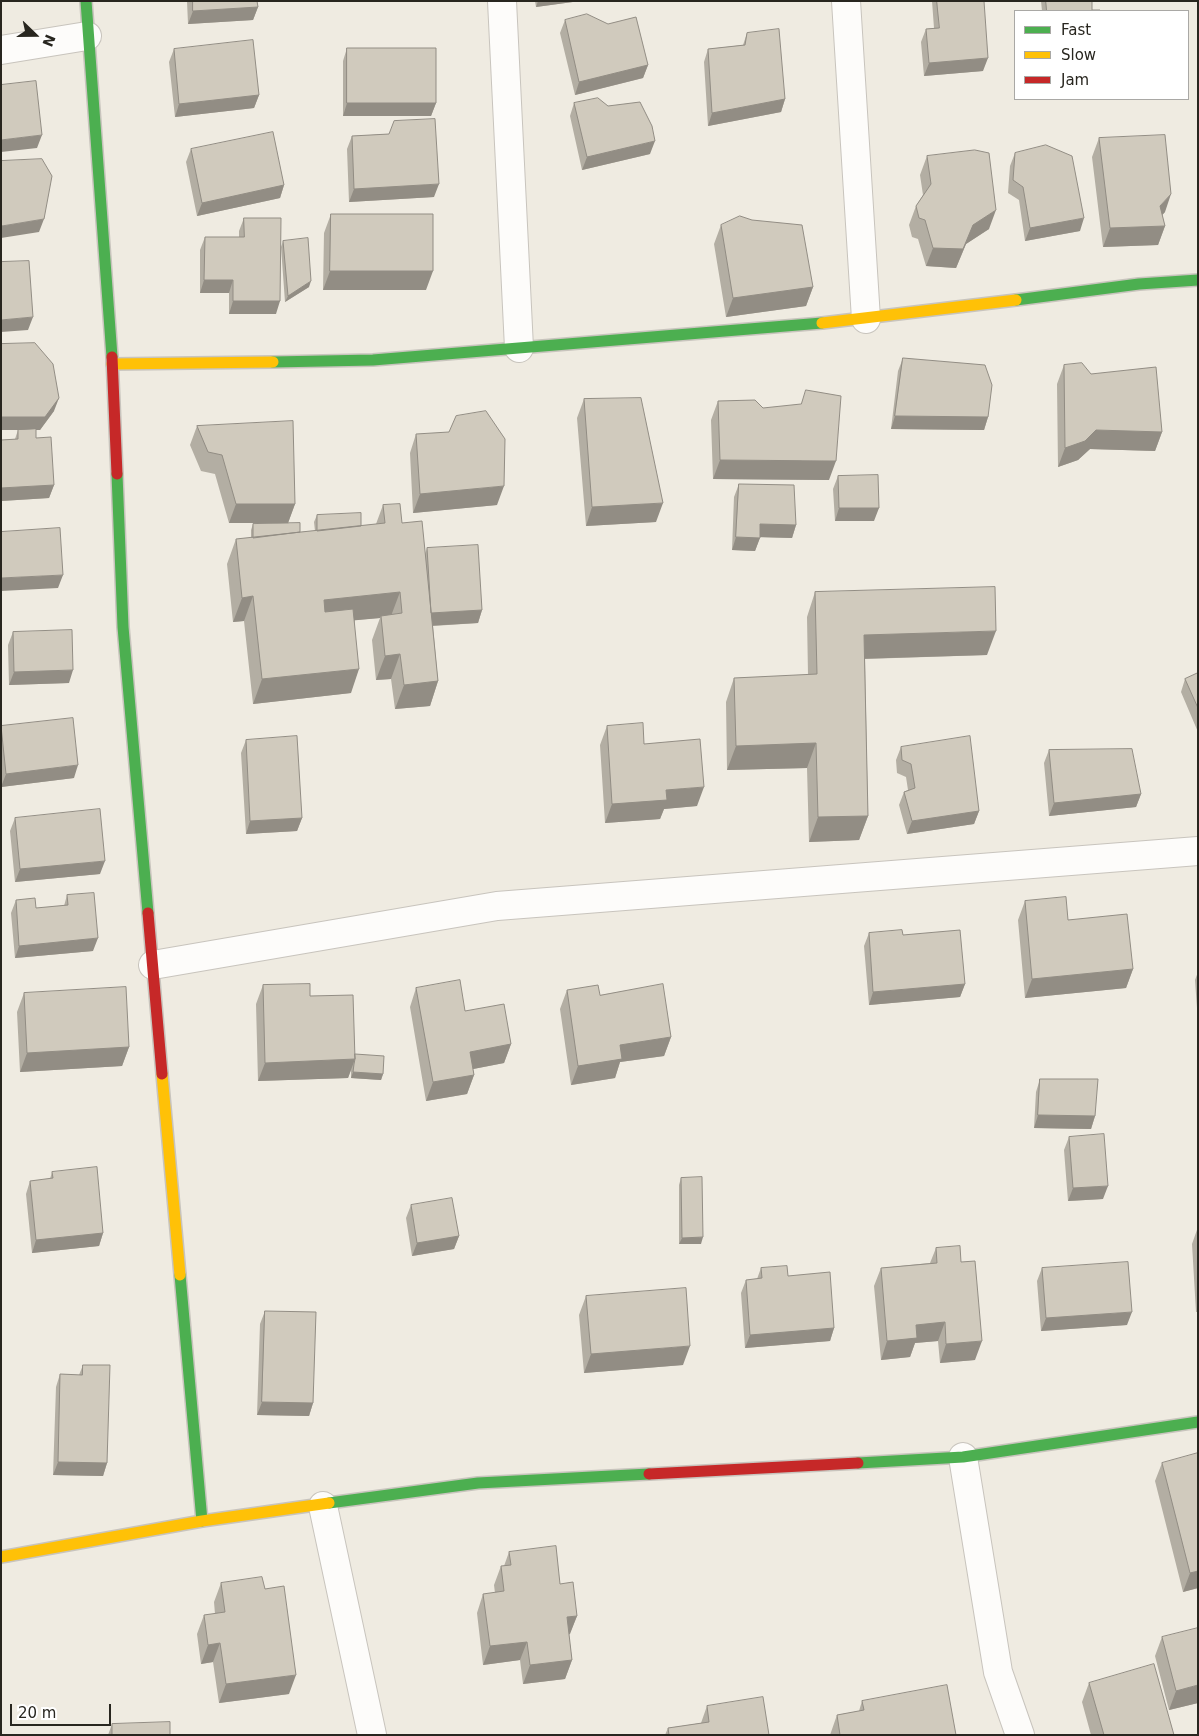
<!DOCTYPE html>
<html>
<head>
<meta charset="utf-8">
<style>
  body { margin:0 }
  #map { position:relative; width:1199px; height:1736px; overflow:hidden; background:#efebe1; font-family:"DejaVu Sans",sans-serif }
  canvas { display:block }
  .frame { position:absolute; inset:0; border:2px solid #28261f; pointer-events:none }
  .legend { position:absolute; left:1014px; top:10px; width:175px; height:90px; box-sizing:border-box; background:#fff; border:1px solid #a9a8a5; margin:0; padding:6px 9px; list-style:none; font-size:15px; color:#28261f }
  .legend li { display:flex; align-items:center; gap:10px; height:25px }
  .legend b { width:25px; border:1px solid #a9a8a5 }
  .north { position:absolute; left:10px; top:10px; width:50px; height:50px; -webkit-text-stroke:4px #fff; paint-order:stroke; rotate:112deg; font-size:14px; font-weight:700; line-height:20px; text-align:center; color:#28261f }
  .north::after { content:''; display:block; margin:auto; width:18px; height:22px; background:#28261f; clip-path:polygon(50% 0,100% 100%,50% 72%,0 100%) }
  .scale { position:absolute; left:10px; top:1704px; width:101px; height:22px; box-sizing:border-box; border:2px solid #28261f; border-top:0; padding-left:6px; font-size:15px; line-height:18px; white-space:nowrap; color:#28261f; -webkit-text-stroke:4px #fff; paint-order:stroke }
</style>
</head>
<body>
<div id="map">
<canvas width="1199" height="1736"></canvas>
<div class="frame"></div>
<ul class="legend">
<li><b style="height:6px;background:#4caf50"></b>Fast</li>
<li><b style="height:6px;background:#ffc107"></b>Slow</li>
<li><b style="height:6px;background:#c62828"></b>Jam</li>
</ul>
<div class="north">N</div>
<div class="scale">20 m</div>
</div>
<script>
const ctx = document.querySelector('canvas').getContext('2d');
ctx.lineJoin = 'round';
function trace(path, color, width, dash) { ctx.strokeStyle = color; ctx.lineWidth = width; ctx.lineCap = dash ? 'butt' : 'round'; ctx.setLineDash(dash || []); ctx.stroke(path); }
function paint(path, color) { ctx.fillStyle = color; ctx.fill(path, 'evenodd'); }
const street = new Path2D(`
  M502,1L519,348
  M846,1L866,319
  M1,50L87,36
  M153,965L497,906L1198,851
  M963,1457L998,1672L1020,1735
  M323,1506L372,1735`);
const fast = new Path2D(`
  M86,1L112,357
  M1016,300L1139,284L1198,280
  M273,362L373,360L822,323
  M117,474L123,627L148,913
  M180,1275L202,1521
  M858,1463L963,1457L1198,1422
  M329,1503L478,1483L649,1474`);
const slow = new Path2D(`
  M822,323L1016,300
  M112,364L273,362
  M162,1074L180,1275
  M1,1557L202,1521L329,1503`);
const jam = new Path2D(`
  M112,357L117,474
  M148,913L162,1074
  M649,1474L858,1463`);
const wall = new Path2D(`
  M187,1H257L258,7L253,20L188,24Z
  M535,1H580L536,7Z
  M932,1H984L983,71L924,76L921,42L926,29L934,28Z
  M1041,1H1092V10L1100,11H1042Z
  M565,20L648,65L643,78L575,95L560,33Z
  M747,33L785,99L781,112L708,126L704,62L708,49L743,45Z
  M347,48L436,103L431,116H343V61Z
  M174,49L259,95L254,108L175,117L169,62Z
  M574,103L650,154L582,170L570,116Z
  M389,134L434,197L349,202L347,149L352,136Z
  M1099,138L1165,212L1162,215L1165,226L1158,245L1103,247L1092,157Z
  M191,149L284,185L280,198L197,216L186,162Z
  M1015,153L1080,231L1025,241L1019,200L1008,193L1010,166Z
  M927,156L989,229L966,244L956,268L926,266L918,239L912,237L909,225L916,206L923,195L920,175Z
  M331,214L426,290H323L324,233Z
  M244,218L276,314H229V293H200V250L205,237H239V231Z
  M721,225L813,287L806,306L726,317L714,244Z
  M283,241L309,287L285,302L281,247Z
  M1,344L54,411L40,430H36V438L54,485L49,498L1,501V440L15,439L18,430H24H1Z
  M903,358L988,417L984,430L891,429L898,371Z
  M1064,365L1091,374L1162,432L1155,451L1090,449L1078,460L1058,467L1057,384Z
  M584,399L656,522L586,526L577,418Z
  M718,401L829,480L713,479L711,420Z
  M197,426L295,504L288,523L300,532L315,531L314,522L317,515L361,526L376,524L383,505L402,523L425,554L427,548L482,610L478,623L433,626L438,681L430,706L395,709L391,679L376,680L372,640L380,618L355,620L351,693L253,704L244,621L233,622L227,564L236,539L251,538V530L253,524L278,523H229L215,474L201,471L190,445Z
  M416,434L497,505L413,513L410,453Z
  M838,476L874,521H835L833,489Z
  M739,484L796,525L792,538L760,537L755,551L732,550L734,497Z
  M815,592L987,655L865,659L868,816L859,840L809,842L807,768L727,770L726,702L734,678L808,675L807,617Z
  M13,632L69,683L9,685L8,645Z
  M1198,673V732L1181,692L1185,679Z
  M1,726L74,778L1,787Z
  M607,726L644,744L697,806L664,809L660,819L605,823L600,745Z
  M246,740L302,818L297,831L246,834L241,753Z
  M901,747L979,811L974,824L907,834L899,805L904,792L908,790L906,777L897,773L896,760Z
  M1049,750L1141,794L1136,807L1049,816L1044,763Z
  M15,818L100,874L15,882L10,831Z
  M67,895L93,951L15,958L11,913L16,900L36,908L64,906Z
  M1025,901L1068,920L1133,969L1126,988L1025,998L1018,920Z
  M869,933L903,935L965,984L960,997L869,1005L864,946Z
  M1198,972V1022L1195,980Z
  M263,985L310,996L355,1054L383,1074L381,1080L351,1078V1070L348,1078L258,1081L256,1004Z
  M416,988L465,1011L511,1044L504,1063L473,1069L474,1075L467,1094L426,1101L410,1007Z
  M567,990L600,995L671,1037L664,1056L620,1062L615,1078L571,1085L560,1009Z
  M24,993L129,1047L122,1066L20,1072L17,1012Z
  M1040,1079L1095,1116L1091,1129L1034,1128L1036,1092Z
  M1069,1137L1103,1199L1068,1201L1064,1150Z
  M52,1172L103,1233L99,1246L32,1253L26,1194L30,1181L50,1179Z
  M681,1178L701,1244H679V1185Z
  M411,1205L459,1236L454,1249L412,1256L406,1218Z
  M1198,1227V1312H1196L1192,1244Z
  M936,1248L961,1262L975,1360L940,1363L938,1341L915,1343L910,1357L881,1360L874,1286L881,1268L930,1263Z
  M761,1268L788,1276L834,1328L830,1341L745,1348L741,1293L746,1280L757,1279Z
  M1042,1268L1127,1325L1041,1331L1037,1281Z
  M586,1296L683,1365L584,1373L579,1315Z
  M265,1311L313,1403L309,1416L257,1415L260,1324Z
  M83,1365L107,1463L103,1476L53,1475L56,1387L60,1374L79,1375Z
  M1162,1463L1198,1588L1183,1592L1155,1481Z
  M509,1552L560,1584L577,1616L569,1635L572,1660L565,1679L523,1684L520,1660L483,1665L477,1613L483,1594L495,1593L494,1585L501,1566H504Z
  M221,1583L265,1589L289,1694L219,1703L213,1662L201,1664L197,1634L204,1615L215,1614L214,1602Z
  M1162,1637L1198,1703L1169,1710L1155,1656Z
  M1089,1683L1174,1735H1091L1082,1702Z
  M862,1701L956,1735H830L837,1715L859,1711Z
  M707,1706L769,1735H665L668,1728L701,1723Z
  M112,1724L170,1735H108Z`);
const shadedWall = new Path2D(`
  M538,1H580L536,7Z
  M258,7L253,20L188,24L193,11Z
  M988,58L983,71L924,76L929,63Z
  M648,65L643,78L575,95L579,82Z
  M259,95L254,108L175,117L179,104Z
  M785,99L781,112L708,126L712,113Z
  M347,103H436L431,116H343Z
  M42,135L37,148L1,152V140Z
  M655,141L650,154L582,170L587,157Z
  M439,184L434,197L349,202L354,189Z
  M284,185L280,198L197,216L202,203Z
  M1171,194L1165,212L1153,225L1160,206Z
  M996,210L989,229L966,244L956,268L926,266L933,248Z
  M1084,218L1080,231L1025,241L1030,228Z
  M44,219L39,232L1,238L2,226Z
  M1165,226L1158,245L1103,247L1110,228Z
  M330,271H433L426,290H323Z
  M204,280H233L229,293H200Z
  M311,281L309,287L285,302L288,296Z
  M813,287L806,306L726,317L733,298Z
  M233,301H280L276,314H229Z
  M33,317L28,330L1,332V320Z
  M59,398L54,411L40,430H1V417Z
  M895,416L988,417L984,430L891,429Z
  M1096,430L1162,432L1155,451L1090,449L1078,460L1058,467L1065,448Z
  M720,460L836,461L829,480L713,479Z
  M54,485L49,498L1,501V488Z
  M504,486L497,505L413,513L420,494Z
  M663,503L656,522L586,526L592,507Z
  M236,504H295L288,523H229Z
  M839,508H879L874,521H835Z
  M760,524L796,525L792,538L755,537Z
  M736,537L760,538L755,551L732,550Z
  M63,575L58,588L1,591V578Z
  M400,592L391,616H381L380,618L315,624L324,600Z
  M253,596L244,621L233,622L242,598Z
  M482,610L478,623L426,626L431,613Z
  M996,631L987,655L855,659L864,635Z
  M400,654L391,679L376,680L385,656Z
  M359,669L351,693L253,704L262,679Z
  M73,670L69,683L9,685L14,672Z
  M438,681L430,706L395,709L404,685Z
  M816,743L807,768L727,770L736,746Z
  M78,765L74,778L1,787L6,774Z
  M704,787L697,806L664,809L660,819L605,823L612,804L666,790Z
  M1141,794L1136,807L1049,816L1054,803Z
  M979,811L974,824L907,834L912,821Z
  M868,816L859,840L809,842L818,817Z
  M302,818L297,831L246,834L250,821Z
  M105,861L100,874L15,882L20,869Z
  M98,938L93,951L15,958L19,946Z
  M1133,969L1126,988L1025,998L1032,979Z
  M965,984L960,997L869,1005L873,992Z
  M671,1037L664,1056L620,1062L615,1078L571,1085L578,1066L620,1045Z
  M511,1044L504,1063L463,1071L470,1052Z
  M129,1047L122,1066L20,1072L27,1053Z
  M355,1059L348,1078L258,1081L265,1063Z
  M353,1072L383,1074L381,1080L351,1078Z
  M474,1075L467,1094L426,1101L433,1082Z
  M1038,1115L1095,1116L1091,1129L1034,1128Z
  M1108,1186L1103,1199L1068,1201L1073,1188Z
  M103,1233L99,1246L32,1253L36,1240Z
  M459,1236L454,1249L412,1256L417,1243Z
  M703,1237L701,1244H679L682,1238Z
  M1132,1312L1127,1325L1041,1331L1046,1318Z
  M945,1322L938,1341L915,1343L910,1357L881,1360L887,1341L916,1325Z
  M834,1328L830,1341L745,1348L750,1335Z
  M982,1341L975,1360L940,1363L946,1344Z
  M690,1346L683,1365L584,1373L591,1354Z
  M262,1402L313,1403L309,1416L257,1415Z
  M58,1462L107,1463L103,1476L53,1475Z
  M1198,1571V1588L1183,1592L1190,1573Z
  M577,1616L570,1634L560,1636L567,1617Z
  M527,1642L520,1660L483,1665L490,1646Z
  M220,1643L213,1662L201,1664L208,1645Z
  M572,1660L565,1679L523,1684L530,1665Z
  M296,1675L289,1694L219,1703L226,1684Z
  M1198,1685V1703L1169,1710L1176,1691Z`);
const building = new Path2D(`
  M193,1H257L258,7L193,11Z
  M937,1H984L988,58L929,63L926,29L939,28Z
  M1046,1H1092V10H1100V11H1047Z
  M587,14L608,24L636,17L648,65L579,82L565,20Z
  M779,29L785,99L712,113L708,49L745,45L747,33Z
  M253,40L259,95L179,104L174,49Z
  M347,48H436V103H347Z
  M36,81L42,135L1,140V85Z
  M598,98L608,106L640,102L652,126L655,141L587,157L574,103Z
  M435,119L439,184L354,189L352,136L389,134L394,121Z
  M273,132L284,185L202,203L191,149Z
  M1165,135L1171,194L1160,206L1165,226L1110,228L1099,138Z
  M1046,145L1072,156L1084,218L1030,228L1023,187L1013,180L1015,153Z
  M975,150L989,153L996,210L973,225L963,249L933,248L925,220L919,218L916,206L931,184L927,156Z
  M42,159L52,176L44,219L2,226L1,224V161Z
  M331,214H433V271H330Z
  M740,216L752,220L802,225L813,287L733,298L721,225Z
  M244,218H281L280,301H233V280H204L205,237H244Z
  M308,238L311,281L288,296L283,241Z
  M29,261L33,317L1,320V262Z
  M35,343L53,364L59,398L45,417H1V344Z
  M903,358L985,365L992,385L988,417L895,416Z
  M1082,363L1091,374L1156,367L1162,432L1096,430L1085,441L1065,448L1064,365Z
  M806,390L841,396L836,461L720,460L718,401L755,400L763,408L801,404Z
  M641,398L663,503L592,507L584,399Z
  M486,411L505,439L504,486L420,494L416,434L449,432L456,416Z
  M293,421L295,504H236L222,455L208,452L197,426Z
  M36,429V438L51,437L54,485L1,488V440L18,439V430Z
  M878,475L879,508H839L838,476Z
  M739,484L794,485L796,525L760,524V538L736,537Z
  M400,504L402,523L422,521L438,681L404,685L400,654L385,656L381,616L402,613L400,592L324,600L325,612L353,609L359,669L262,679L253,596L242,598L236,539L385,523L383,505Z
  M361,513V526L317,531V515Z
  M300,523V532L253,538V524Z
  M60,528L63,575L1,578V532Z
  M478,545L482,610L431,613L427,548Z
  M995,587L996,631L864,635L868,816L818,817L816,743L736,746L734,678L817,674L815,592Z
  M72,630L73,670L14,672L13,632Z
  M1198,673V708L1185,679Z
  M73,718L78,765L6,774L1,726Z
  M643,723L644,744L700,739L704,787L666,790L667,800L612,804L607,726Z
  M297,736L302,818L250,821L246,740Z
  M970,736L979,811L912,821L904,792L915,788L911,764L902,760L901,747Z
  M1132,749L1141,794L1054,803L1049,750Z
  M100,809L105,861L20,869L15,818Z
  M94,893L98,938L19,946L16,900L35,898L36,908L68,905L67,895Z
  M1066,897L1068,920L1127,914L1133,969L1032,979L1025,901Z
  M902,930L903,935L960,930L965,984L873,992L869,933Z
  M460,980L465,1011L504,1004L511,1044L470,1052L474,1075L433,1082L416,988Z
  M310,984V996L353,995L355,1059L265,1063L263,985Z
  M663,984L671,1037L620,1045L622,1059L578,1066L567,990L598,985L600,995Z
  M126,987L129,1047L27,1053L24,993Z
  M355,1054L384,1056L383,1074L353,1072L354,1064L355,1059Z
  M1040,1079H1098L1095,1116L1038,1115Z
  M1104,1134L1108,1186L1073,1188L1069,1137Z
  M97,1167L103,1233L36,1240L30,1181L53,1178L52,1172Z
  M702,1177L703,1237L682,1238L681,1178Z
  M452,1198L459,1236L417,1243L411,1205Z
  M960,1246L961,1262L975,1261L982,1341L946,1344L945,1322L916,1325L917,1338L887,1341L881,1268L937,1263L936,1248Z
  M1128,1262L1132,1312L1046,1318L1042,1268Z
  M787,1266L788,1276L830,1272L834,1328L750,1335L746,1280L762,1278L761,1268Z
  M686,1288L690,1346L591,1354L586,1296Z
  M265,1311L316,1312L313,1403L262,1402Z
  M83,1365H110L107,1463L58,1462L60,1374L82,1375Z
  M1198,1453V1571L1190,1573L1162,1463Z
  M556,1546L560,1584L573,1582L577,1616L567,1617L572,1660L530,1665L527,1642L490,1646L483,1594L504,1591L501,1566L511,1565L509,1552Z
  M262,1577L265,1589L284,1586L296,1675L226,1684L220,1643L208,1645L204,1615L225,1612L221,1583Z
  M1198,1628V1685L1176,1691L1162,1637Z
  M1154,1664L1174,1735H1104L1089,1683Z
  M947,1685L956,1735H840L837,1715L864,1710L862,1701Z
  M763,1697L769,1735H669L668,1728L709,1722L707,1706Z
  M170,1722V1735H112V1724Z`);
trace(street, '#c8c4bd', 30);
trace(fast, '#c8c4bd', 14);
trace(slow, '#c8c4bd', 14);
trace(jam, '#c8c4bd', 14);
trace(street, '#fdfcfa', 28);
trace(fast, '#4caf50', 11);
trace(slow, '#ffc107', 11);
trace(jam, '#c62828', 11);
paint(wall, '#b3aea3');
paint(shadedWall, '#928d84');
paint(building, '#d0cabd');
trace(building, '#928d84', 1);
</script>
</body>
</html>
